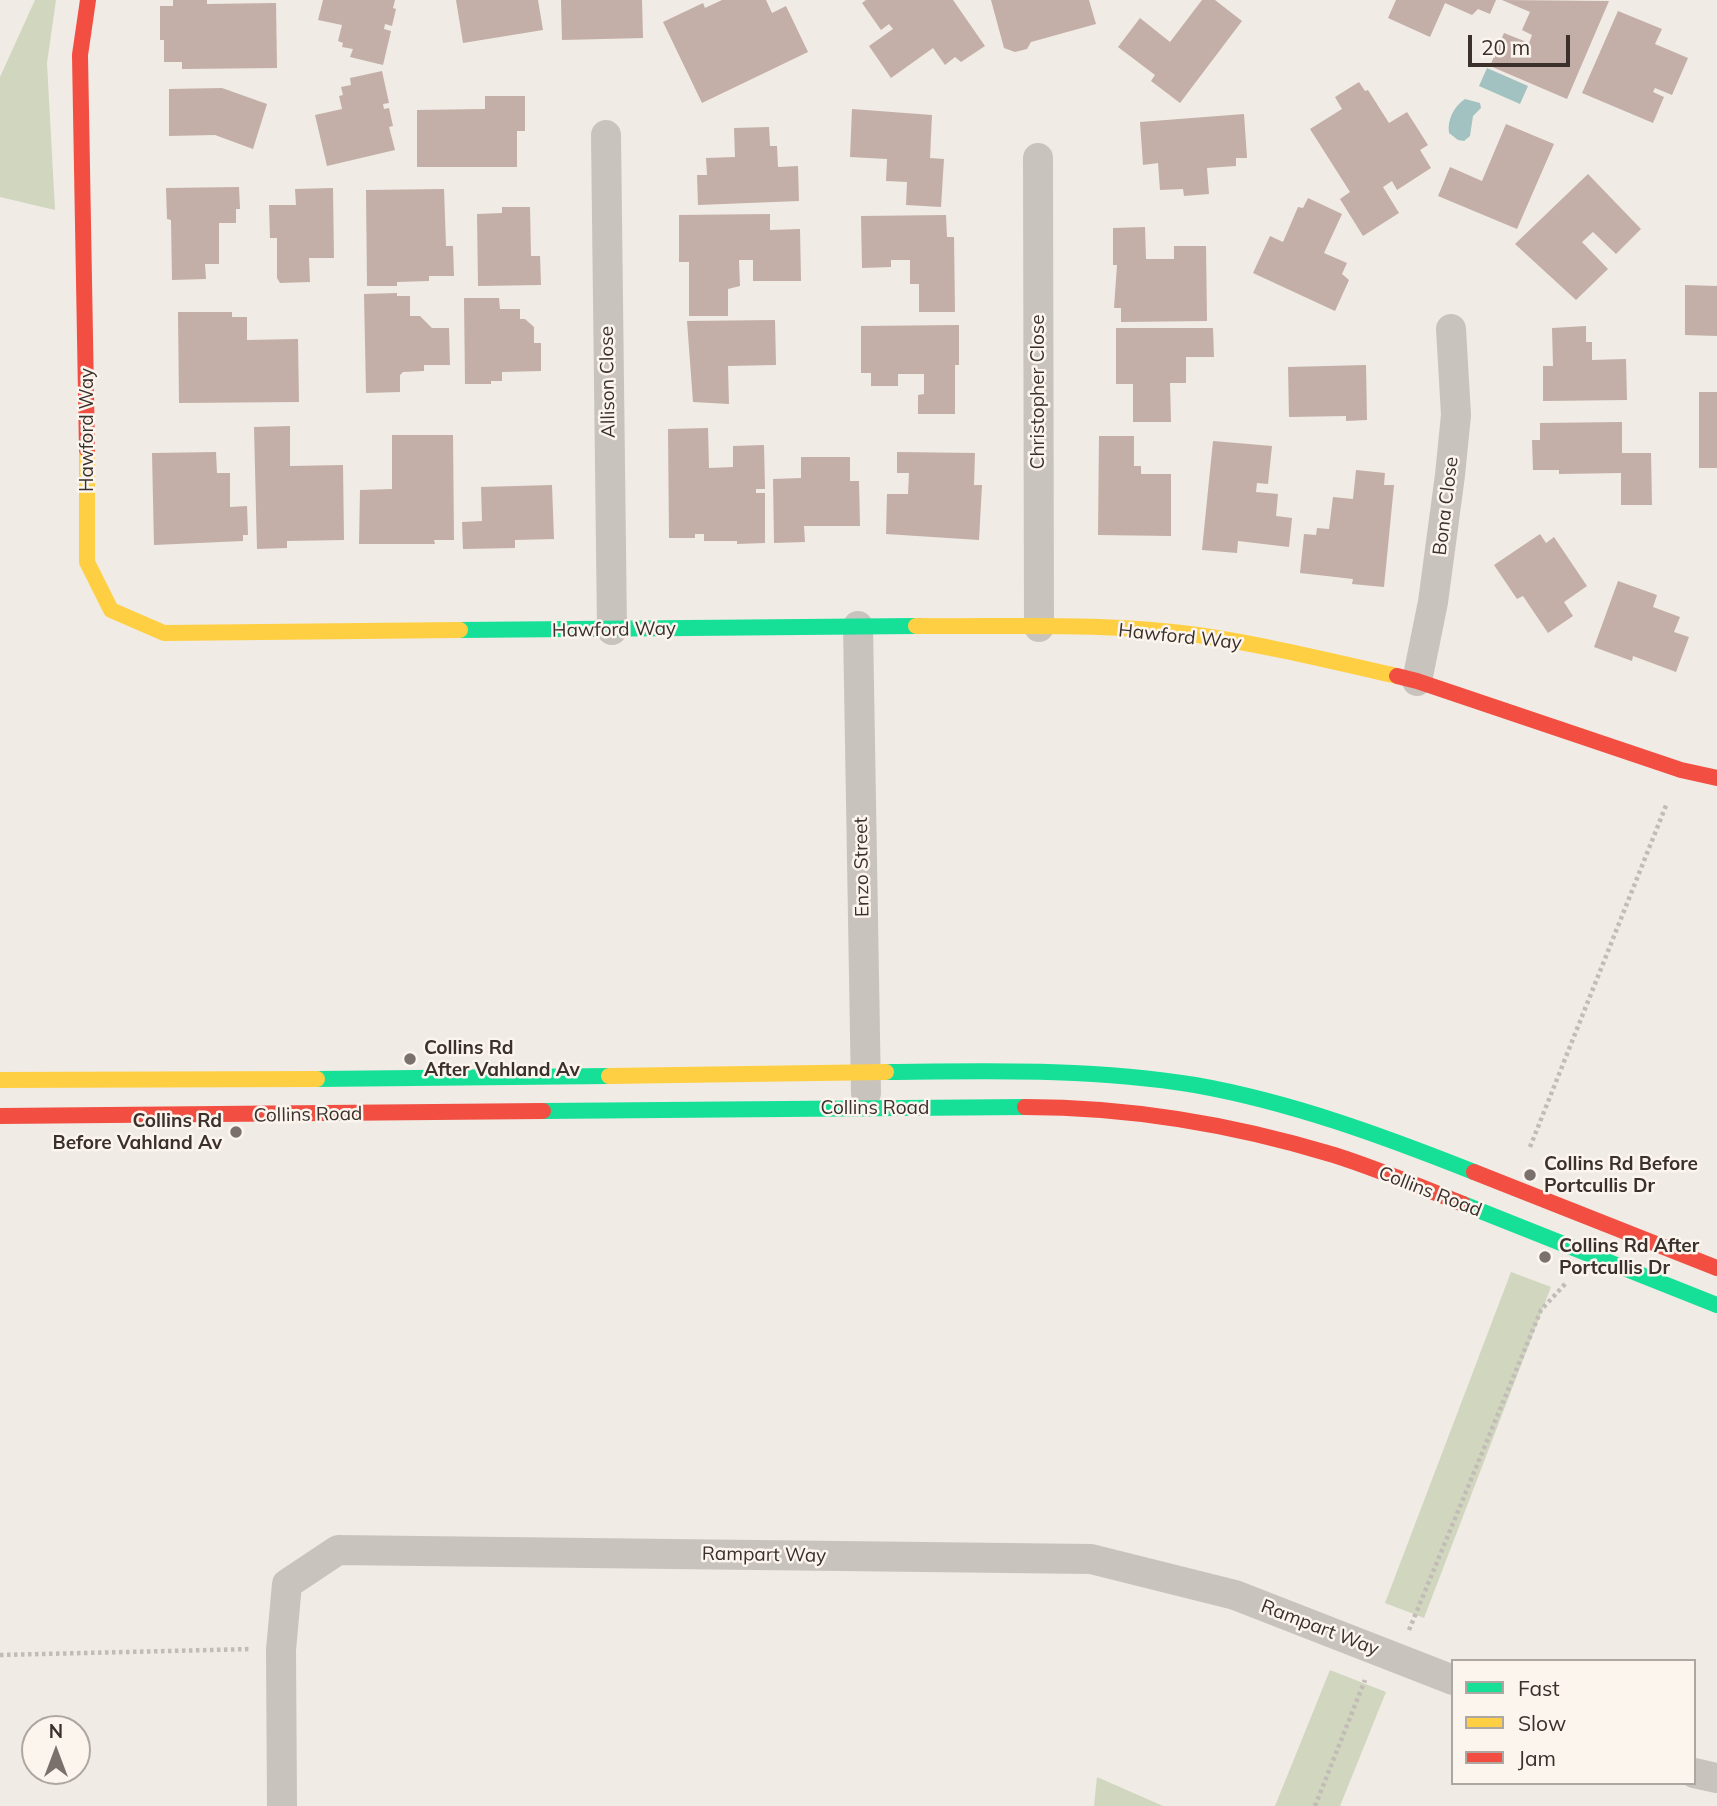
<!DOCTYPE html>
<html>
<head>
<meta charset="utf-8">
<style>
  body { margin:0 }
  #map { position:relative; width:1717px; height:1806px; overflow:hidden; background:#f0ebe5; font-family:Mulish,sans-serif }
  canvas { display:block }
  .legend { position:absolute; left:1451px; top:1659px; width:245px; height:126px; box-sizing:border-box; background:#fbf5ee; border:2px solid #aea6a0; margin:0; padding:9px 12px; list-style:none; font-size:21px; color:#3b302b }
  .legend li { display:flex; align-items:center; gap:14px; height:35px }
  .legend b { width:35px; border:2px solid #aea6a0 }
  .north { position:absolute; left:21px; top:1715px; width:70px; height:70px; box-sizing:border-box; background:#fbf5ee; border:2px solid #aea6a0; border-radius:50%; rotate:0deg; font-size:19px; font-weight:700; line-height:28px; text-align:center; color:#3b302b }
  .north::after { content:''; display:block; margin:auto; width:24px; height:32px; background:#7a716c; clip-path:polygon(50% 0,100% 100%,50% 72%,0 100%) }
  .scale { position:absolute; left:1468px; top:35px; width:102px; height:32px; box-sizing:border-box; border:4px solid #3b302b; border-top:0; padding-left:9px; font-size:21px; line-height:24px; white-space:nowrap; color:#3b302b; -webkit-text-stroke:5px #fbf5ee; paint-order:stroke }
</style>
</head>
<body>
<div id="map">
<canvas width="1717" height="1806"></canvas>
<ul class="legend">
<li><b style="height:9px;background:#16e098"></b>Fast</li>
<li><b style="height:9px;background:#ffcf43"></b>Slow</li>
<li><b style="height:9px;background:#f24e42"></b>Jam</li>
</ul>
<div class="north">N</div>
<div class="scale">20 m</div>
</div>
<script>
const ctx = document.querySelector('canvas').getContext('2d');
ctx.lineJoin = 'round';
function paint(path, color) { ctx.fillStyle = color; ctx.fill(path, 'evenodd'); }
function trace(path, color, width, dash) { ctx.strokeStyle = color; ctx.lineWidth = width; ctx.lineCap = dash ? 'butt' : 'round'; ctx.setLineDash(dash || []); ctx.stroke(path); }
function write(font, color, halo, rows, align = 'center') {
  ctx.font = font + ' Mulish,sans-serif'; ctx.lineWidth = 5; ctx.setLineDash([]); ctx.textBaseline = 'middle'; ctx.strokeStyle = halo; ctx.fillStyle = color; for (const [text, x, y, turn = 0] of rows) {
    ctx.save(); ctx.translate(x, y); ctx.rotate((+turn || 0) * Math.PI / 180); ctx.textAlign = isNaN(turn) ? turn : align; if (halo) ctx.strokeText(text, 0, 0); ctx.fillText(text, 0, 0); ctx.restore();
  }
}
const green = new Path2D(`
  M35,0H56L47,63L55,210L0,197V77Z
  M1511,1272L1551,1287L1424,1618L1385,1603Z
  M1330,1670L1386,1692L1340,1806H1275Z
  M1097,1777L1163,1806H1094Z`);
const water = new Path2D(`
  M1487,68L1528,86L1520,104L1479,86Z
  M1465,99L1480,103L1481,108L1473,116L1470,136L1464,141L1458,140L1449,133C1447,120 1454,106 1465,99Z`);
const building = new Path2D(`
  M173,0H207V4L276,3L277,68L182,69V62H164V40H160V6H173Z
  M323,0H395L393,8L396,9L392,26L385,24L384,29L391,31L383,65L350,57L353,49L342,47L343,43L338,41L342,25L318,20Z
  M456,0H538L543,30L463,43Z
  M561,0H642L643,38L562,40Z
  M722,0H766L772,13L786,6L808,52L702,103L663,22L703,3L705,8Z
  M866,0H953L985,46L961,62L955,57L945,65L933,48L891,78L869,46L893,29L889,24L881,30L862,3Z
  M991,0H1089L1096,24L1031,42L1027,49L1015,52L1004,48Z
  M1202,0H1215L1242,21L1180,103L1151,81L1155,75L1118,47L1140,18L1170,42Z
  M1396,0H1496L1490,14L1478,9L1472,15L1445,3L1430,37L1388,18Z
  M1502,0L1609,1L1567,99L1490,66L1504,33L1529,43L1532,35L1522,30L1530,12Z
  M1618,11L1662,29L1655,44L1688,58L1672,95L1655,88L1653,92L1664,97L1653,123L1582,93Z
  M382,71L389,103L383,104L384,109L389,108L393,126L389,127L395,150L327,166L315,115L342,109L339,96L343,95L341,87L351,85L350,78Z
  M1359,82L1365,91L1368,90L1389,123L1407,112L1428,145L1420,150L1431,168L1397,190L1392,181L1383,187L1399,213L1363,236L1340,199L1350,192L1310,129L1342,109L1335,97Z
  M222,88L267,104L253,149L215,135L169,136V89Z
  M485,96H525V131H517V167H417V110L485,109Z
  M852,109L932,115L930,158L944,159L941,207L906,205L907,182L886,181L887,159L850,157Z
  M1244,114L1247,158H1236V166L1207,168L1209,194L1184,196L1183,189L1160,190L1158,163L1143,165L1140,122Z
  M1506,124L1554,144L1517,229L1438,196L1450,167L1482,181Z
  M769,127L770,146H777L778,167L798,166L799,201L698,205L697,175H707L706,158L735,157L734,128Z
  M1588,174L1641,229L1616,254L1593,232L1582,242L1608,269L1576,300L1515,244Z
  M239,187L240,209H236V223H219V264H205L206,279L172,280L171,220L167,219L166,188Z
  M333,188L334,258H309L310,282L280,283L277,278V238H270L269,205H296L295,189Z
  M444,189L446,246H453L454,276H429V281L397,282V286H367L366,190Z
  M1308,198L1342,214L1324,253L1347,263L1342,274L1349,280L1335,311L1253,273L1270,236L1283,242L1298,207L1303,208Z
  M502,207H530L531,256H540L541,285L478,286L477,214L502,213Z
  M770,214V230L800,229L801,281H753V260H739L740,286L728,289V316H689V262H679V215Z
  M946,215L947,237H954L955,312H919V284H910V260H891V267L862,268L861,216Z
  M1145,227L1146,259H1174V246H1206L1207,321L1121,322V308H1114L1117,265H1113V228Z
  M1685,285L1717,286V336L1685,335Z
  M397,293V296H410V316H420L432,328H449L450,365H424V371L403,372L400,375V392L366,393L364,294Z
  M464,298H499L500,309H520V319H525L534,327V343H541V371L502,372V381H491V384H465Z
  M178,312H232V317H247V340L298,339L299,402L179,403Z
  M775,320L776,365L728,366L729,404L693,402L687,321Z
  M959,325V365H955V414H918V395L924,394V374H898V386H871V373H861V326Z
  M1586,326V342H1592V360L1626,359L1627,400L1543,401V366H1553L1552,328Z
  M1116,328H1213L1214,357H1186V383H1170L1171,422H1133V384H1116Z
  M1366,365L1367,420L1346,421V416L1289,417L1288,367Z
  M1699,392H1717V468H1699Z
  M1622,422V453H1651L1652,505H1621V473L1559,474V470H1533L1532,440H1540V423Z
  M290,426V466L343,465L344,540L287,541V548L257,549L254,427Z
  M708,428L709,468L733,467V446L764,445L765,489H756V493H765V543L737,544V541H704V534H695V538H669L668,429Z
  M392,435H453L454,540H434L435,544H359L360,490L392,489Z
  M1099,436H1134V466H1141V474H1171V536L1098,535Z
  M1213,441L1272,446L1268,484L1257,483L1256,492L1278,494L1276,516L1292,518L1289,547L1238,541L1237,553L1202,550Z
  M216,452L217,473H230V507L247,506L248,535H243V541L154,545L152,453Z
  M897,452L975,453L974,485H982L979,540L886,534L887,494H908L909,473H897Z
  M801,457H850V481H859L860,526H804L805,542L774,543L773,479L801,478Z
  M1356,470L1385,473L1384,485H1394L1384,587L1352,584L1353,579L1300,573L1304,534L1316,535L1317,528L1329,529L1333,497L1353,499Z
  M552,485L554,539L515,540V548L463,549L462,522L482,521L481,487Z
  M1540,534L1546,543L1554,537L1587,586L1564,602L1573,616L1548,633L1523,596L1517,599L1494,565Z
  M1618,581L1657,595L1653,607L1680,617L1674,632L1689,637L1676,672L1633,656L1632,661L1594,647Z`);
const path = new Path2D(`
  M1530,1147L1667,803
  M1409,1630L1541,1310L1566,1283
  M0,1655L251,1649
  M1315,1806L1365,1680`);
const street = new Path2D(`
  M606,135L612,630
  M1038,158L1039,627
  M858,626L866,1093
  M1417,681L1433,602L1450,475L1456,415L1451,329
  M1694,1773L1717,1778
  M282,1806L281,1650L287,1584L338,1550L1091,1559L1235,1595L1453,1680`);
const fast = new Path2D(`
  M460,630L916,626
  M886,1072C989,1071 1093,1068 1195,1085C1291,1102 1383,1136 1474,1172
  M317,1079L609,1076
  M543,1111L1025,1107
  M1463,1204L1717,1305`);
const slow = new Path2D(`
  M87,450V562L111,610L164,633L460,630
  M916,626C1009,627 1106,622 1198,635C1265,645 1331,661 1397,676
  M609,1076L886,1072
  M0,1080L317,1079`);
const jam = new Path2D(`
  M87,450L80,55L88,0
  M1397,676L1417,681L1681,770L1717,778
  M1025,1107C1129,1107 1235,1125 1334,1155C1378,1169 1421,1187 1463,1204
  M0,1116L543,1111
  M1474,1172L1717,1268`);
const markers = [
  [410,1059,7,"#7a716c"],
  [236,1132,7,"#7a716c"],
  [1530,1175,7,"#7a716c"],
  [1545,1257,7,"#7a716c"]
];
const streetNames = [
  ["Allison Close",608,382,-91],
  ["Christopher Close",1038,392,-90],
  ["Hawford Way",87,430,-90],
  ["Bona Close",1446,506,-83],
  ["Hawford Way",614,630,-1],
  ["Hawford Way",1180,637,6],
  ["Enzo Street",862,867,-91],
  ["Collins Road",875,1108],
  ["Collins Road",308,1115,-1],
  ["Collins Road",1430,1192,21],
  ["Rampart Way",764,1555,1],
  ["Rampart Way",1320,1628,21]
];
const poiNames = [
  ["Collins Rd",424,1048],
  ["After Vahland Av",424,1070],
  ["Collins Rd",222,1121,"right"],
  ["Before Vahland Av",222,1143,"right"],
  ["Collins Rd Before",1544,1164],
  ["Portcullis Dr",1544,1186],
  ["Collins Rd After",1559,1246],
  ["Portcullis Dr",1559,1268]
];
paint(green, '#d1d6bf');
paint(water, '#a1c2c1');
paint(building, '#c3afa7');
trace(path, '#c2bbb6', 4.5, [3.5, 3.5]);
trace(street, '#c9c3be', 30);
trace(fast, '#16e098', 16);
trace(slow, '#ffcf43', 16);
trace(jam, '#f24e42', 16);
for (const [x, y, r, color] of markers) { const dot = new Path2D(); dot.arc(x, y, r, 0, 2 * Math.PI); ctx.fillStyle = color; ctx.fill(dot); trace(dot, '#fbf5ee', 2.5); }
write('19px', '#3b302b', '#fbf5ee', streetNames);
write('bold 19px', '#3b302b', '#fbf5ee', poiNames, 'left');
</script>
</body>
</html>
